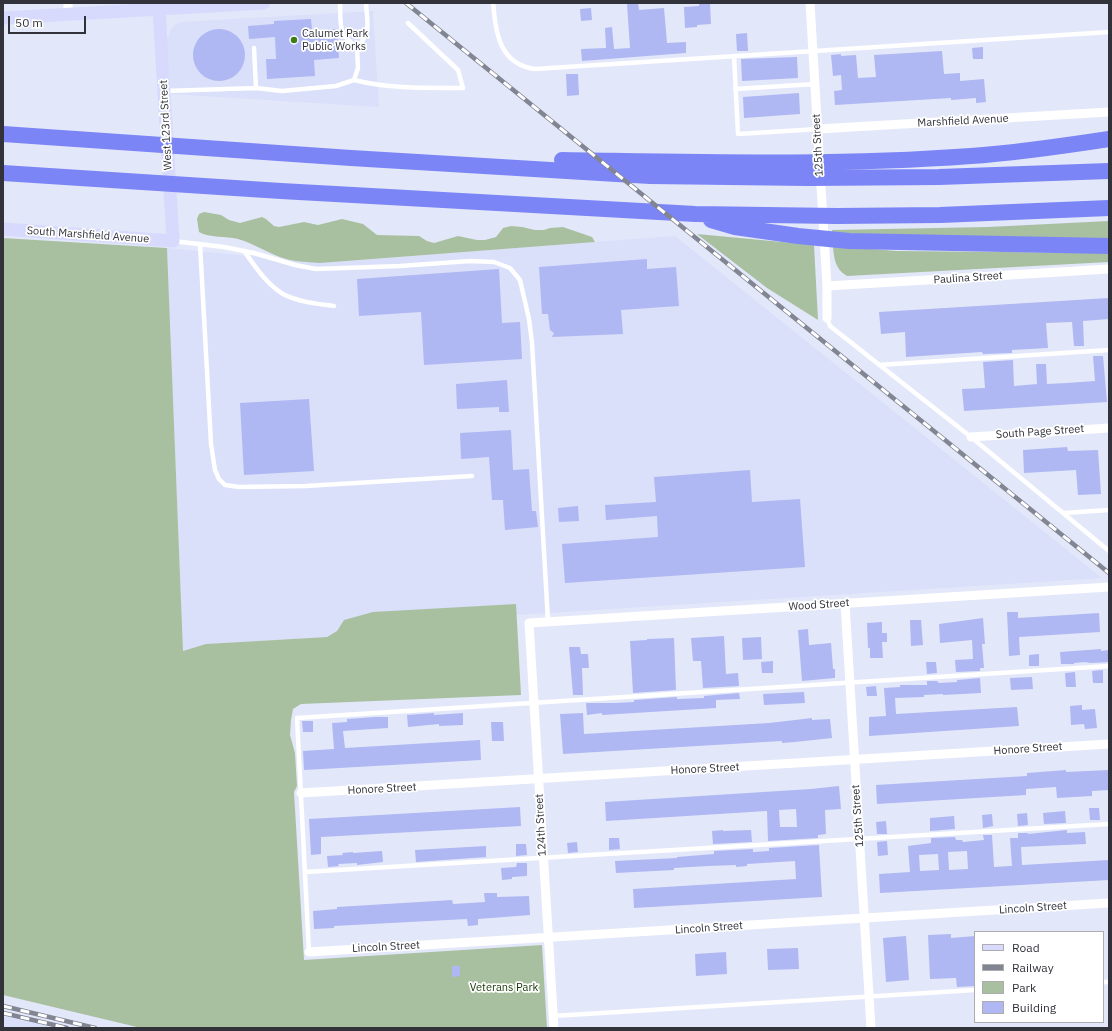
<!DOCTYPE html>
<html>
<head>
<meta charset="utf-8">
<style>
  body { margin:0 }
  #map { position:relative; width:1112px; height:1031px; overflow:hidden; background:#e3e7fa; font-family:"IBM Plex Sans",sans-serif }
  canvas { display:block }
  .frame { position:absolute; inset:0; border:4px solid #31323a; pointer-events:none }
  .legend { position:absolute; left:974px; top:931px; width:130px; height:92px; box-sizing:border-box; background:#fff; border:1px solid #adadb0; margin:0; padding:5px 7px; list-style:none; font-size:12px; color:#31323a }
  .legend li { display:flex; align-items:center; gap:8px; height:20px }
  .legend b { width:20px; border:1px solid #adadb0 }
  .scale { position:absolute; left:8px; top:16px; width:78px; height:18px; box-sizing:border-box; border:2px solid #31323a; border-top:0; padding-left:5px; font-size:12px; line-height:14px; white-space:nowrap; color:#31323a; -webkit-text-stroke:3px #fff; paint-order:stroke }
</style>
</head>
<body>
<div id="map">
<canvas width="1112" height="1031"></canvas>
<div class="frame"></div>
<ul class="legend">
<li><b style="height:5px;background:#d7dafc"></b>Road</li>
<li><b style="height:5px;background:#828592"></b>Railway</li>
<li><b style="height:11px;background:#a9c0a0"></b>Park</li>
<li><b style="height:11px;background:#afb8f2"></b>Building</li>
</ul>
<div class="scale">50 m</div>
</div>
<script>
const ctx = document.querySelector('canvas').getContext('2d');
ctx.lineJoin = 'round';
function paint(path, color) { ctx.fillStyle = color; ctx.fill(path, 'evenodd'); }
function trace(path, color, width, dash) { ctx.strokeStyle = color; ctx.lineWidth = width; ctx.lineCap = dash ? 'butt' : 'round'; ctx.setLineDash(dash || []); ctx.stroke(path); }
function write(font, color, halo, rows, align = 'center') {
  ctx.font = font + ' "IBM Plex Sans",sans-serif'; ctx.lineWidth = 3.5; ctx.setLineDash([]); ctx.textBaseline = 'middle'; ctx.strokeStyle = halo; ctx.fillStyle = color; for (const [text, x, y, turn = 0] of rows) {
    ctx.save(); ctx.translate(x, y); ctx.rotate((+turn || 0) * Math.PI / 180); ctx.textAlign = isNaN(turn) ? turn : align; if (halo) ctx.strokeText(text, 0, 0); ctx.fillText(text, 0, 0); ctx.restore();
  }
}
const built = new Path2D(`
  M373,11L379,107L171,94L167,39L171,29L176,24L182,22Z
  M675,236L1102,578L516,615L515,604L344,620L337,631L327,637L206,644L183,652L167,248L320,263Z
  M3,1016L54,1028H3Z`);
const green = new Path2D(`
  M204,212L221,215L229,220L240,223L262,217L266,219L274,226L279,227L304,222L318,225L342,219L363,224L377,235L419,236L427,241L434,243L458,236L477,240H485L496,237L503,228L511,226L522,227L535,230H544L550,228L563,227L592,237L595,242L320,263C309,262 297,262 286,259C269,254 255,244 238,239C226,236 209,238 199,232L197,219L199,214Z
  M1109,221V242L833,235L832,230L988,227Z
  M697,234L814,245L818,320L767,288Z
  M3,238L167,248L183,651L206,644L327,637L337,631L344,620L373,612L516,604L521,695L301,704L293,709L291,720L290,735L295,753L297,786L294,792L304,960L542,945L547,1028H141L3,995Z
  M833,246L897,251L1109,253V262L847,276C835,269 834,259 833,246Z`);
const building = new Path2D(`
  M638,3L639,10L664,8L667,43L686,42V53L582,61L581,49L606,48L605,28L612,27L614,49L630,48L627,4Z
  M710,3L711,24L697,25V27L685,28L684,7L699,6V4Z
  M591,8L592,20L581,21L580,9Z
  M311,19L312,30L337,29L339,58L314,60L315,76L267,79L266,59H276L275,37L249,39L248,26L274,24V21Z
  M193 55a26 26 0 1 1 52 0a26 26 0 1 1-52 0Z
  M747,33L748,51H737L736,34Z
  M983,47V59H973L972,48Z
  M942,51L944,74L960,73V81L984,79L986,102L976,103V98L951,100V98L835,105L834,91L842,90L841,75L833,76L831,55L841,54V56L856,55L858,78L876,77L874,55Z
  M797,57L798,78L742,81L741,59Z
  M566,74H578L579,95L567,96Z
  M799,93L800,114L744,118L743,97Z
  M647,259V269L676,267L679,306L621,310L623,334L552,337L554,333L550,330L548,314H542L539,267Z
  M499,269L502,323L520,322L522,359L424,365L421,312L359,316L357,279Z
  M1109,298V319L1083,321L1084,346H1074L1072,322L1046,323L1048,348L1012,350V353L983,354L982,352L906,357L905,332L881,334L879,312Z
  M1093,356H1103L1107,402L964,411L962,389L985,388L983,362L1013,360L1014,386L1037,384L1036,364H1046L1047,384L1067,383L1095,381Z
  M507,380L509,412H499V407L457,409L456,384Z
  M309,399L314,471L244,475L240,403Z
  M511,430L513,470L529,469L532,511H536L538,527L505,530L503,500H492L489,457L461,459L460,433Z
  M1067,447L1068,451L1098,450L1101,494L1078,495L1076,470L1024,473L1023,450Z
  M750,470L752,502L800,499L805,567L565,583L562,544L658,537L657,516L606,520L605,505L656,502L654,477Z
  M578,506L579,521L559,522L558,508Z
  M1007,612H1018V618L1099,613L1100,632L1019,637L1020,655L1009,656Z
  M983,618L985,644H982L984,668H980V671L956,672L955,660L973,659L972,640L940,643L939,624Z
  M910,620H921L923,645L911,646Z
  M882,622V633H887V642H882L883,658H870V648H868L867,623Z
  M808,629L809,645L831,643L833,669H835V678L802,681L798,630Z
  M724,636L726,674L738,673L739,686L703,688L701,661H693L691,638Z
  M761,637L762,659L743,660L742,638Z
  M674,638L676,690L633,693L630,641L647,640V639Z
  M569,647H580L581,654H588L589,668H582L583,695H573Z
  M1101,649V651L1109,650V662L1091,663L1085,662L1074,663V664H1061L1060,652Z
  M1039,654V666H1029V655Z
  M773,661V673H762L761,662Z
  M926,662H936L937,673L927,674Z
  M1103,670V683H1093L1092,671Z
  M1075,672L1076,687H1066L1065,673Z
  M1032,677L1033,689L1011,690L1010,678Z
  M980,678L981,693L943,695V694L924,695V697L895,698L896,714L1017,707L1019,726L869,736V717L886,716L884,688L900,687V685H927V681H937L939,683L957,682V680Z
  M876,686L877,696H867L866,687Z
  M804,692L805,703L764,705L763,694Z
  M739,693L740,699L716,700V708L602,715V713L587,715L586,703H616L634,702V700L677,697V699L704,698V696Z
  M1082,705V710L1095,709L1097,728L1085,729L1084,724L1071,725L1070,706Z
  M434,713V715L463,713V725L439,726V724L408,727L407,715Z
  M583,713L584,734L769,723L812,718V720L830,719L832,738L795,742L782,743V741L563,754L560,714Z
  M375,717H388V728L343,731L345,748L480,740L481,760L304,770L303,751L334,749L332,723L347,722V719Z
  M302,721H313V732H303Z
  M491,722H503L504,741H492Z
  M1066,770V772L1109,770V790L1092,791V796L1057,798L1056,787L1026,789V795L877,804L876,785L1027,776V773Z
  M839,786L841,809L825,810L826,834L818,835V838L768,841L767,811L606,821L605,802L811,789ZM796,809L797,827H780L779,810Z
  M520,807L521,826L321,837V854L311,855L309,819Z
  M1089,808H1099L1100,820H1090Z
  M1065,811L1066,823L1044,824L1043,813Z
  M1027,813L1028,825L1018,826L1017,814Z
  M992,814L993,826L983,828L982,815Z
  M954,816L955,829L930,831V818Z
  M886,821L887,834H877L876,822Z
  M723,830V831L751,830L752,842L713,844L712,831Z
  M1067,830V833L1085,832L1086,844L1021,847L1022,865L1109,860V880L880,893L879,874L910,872L908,846L931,843V838L955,837L956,840H962L963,842L984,840L983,835H992L994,867L1010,866H1012L1010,838H1018V833H1028V834ZM967,851L968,869L949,870L948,852ZM938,854L939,870L920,871L919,855Z
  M609,838H619L620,849L609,850Z
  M887,841L888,855L878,856L877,842Z
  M577,842L578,852L568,853L567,843Z
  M516,844H526L527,855L516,856Z
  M819,845L822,897L634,908L633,889L796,879L795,861L747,864V866L736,867V865L708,866L674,868V870L616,873L615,861L677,858V857L714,854V851L753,849V852L769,851V848Z
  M486,846V857L416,862L415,850Z
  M382,851L383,862L357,865V863L338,864L339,866L328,867L327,856L343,855L342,853L353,852V853Z
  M517,863H527V876L512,877V879L502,880L501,868L516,867Z
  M484,893H497V897L529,896L530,915L478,919V925L468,926L467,919L334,926V928L314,929L313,911L337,909V907L452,900L453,904L485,902Z
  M951,934V938L975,936V986L957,987L956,978L930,979L928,935Z
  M906,936L909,980L886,982L883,938Z
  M798,948L799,969L768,970L767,949Z
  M726,952L727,974L696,976L695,954Z
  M452,966H460V976L452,977Z`);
const lane = new Path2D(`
  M493,3C496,33 499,64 535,69L1109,32
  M357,47C372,32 367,23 366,3
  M254,48L256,88
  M734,56L738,134L818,129
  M354,80C390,89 426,88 463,88L458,70L408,23
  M735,89L815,84
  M165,91L256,88L282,91L336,86L354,80L358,68L357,47C337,34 341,24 340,3
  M173,241L224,247L254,253L295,265L316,269L400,266L470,261L494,262L510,268L520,280L529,319L532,343L548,621
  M200,244L211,444L215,470L219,479L225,485L239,487L306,486L472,476
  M244,251C255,266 266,284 283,294C298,302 318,304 334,306
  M827,318L830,326L971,437L1109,551
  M879,365L1109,350
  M1064,513L1109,510
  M305,872L1109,824
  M309,952L297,718L1109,666
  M1103,982H1109
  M553,1016L975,990`);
const street = new Path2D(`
  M68,3V15
  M810,3L827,286V318
  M818,129L1109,112
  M827,286L1109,269
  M971,437L1109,428
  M845,603L871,1028
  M301,793L1109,744
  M309,952L1109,903
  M554,1028L529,623L1109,587`);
const secondary = new Path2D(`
  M3,18L264,3
  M3,229L173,241L159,9`);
const highway = new Path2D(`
  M3,134L351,158L650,176L808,178L939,177L1109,171
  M562,160C698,162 835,166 971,156C1017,153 1063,146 1109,139
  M3,173L281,191L695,214L837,216L940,215L1109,208
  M711,220L735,227L798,236L849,241L1109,246`);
const rail = new Path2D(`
  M406,3L1109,573
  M3,1006L95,1028
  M3,1013L67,1028`);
const markers = [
  [294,40,4,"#3e7c19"]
];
const poiNames = [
  ["Calumet Park",302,34],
  ["Public Works",302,47]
];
const streetNames = [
  ["Marshfield Avenue",963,121,-3],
  ["West 123rd Street",166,125,-93],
  ["125th Street",818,145,-93],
  ["South Marshfield Avenue",88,235,4],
  ["Paulina Street",968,278,-4],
  ["South Page Street",1040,432,-4],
  ["Wood Street",819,605,-4],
  ["Honore Street",1028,749,-4],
  ["Honore Street",705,769,-3],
  ["Honore Street",382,789,-3],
  ["125th Street",858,816,-94],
  ["124th Street",541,825,-93],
  ["Lincoln Street",1033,908,-4],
  ["Lincoln Street",709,928,-4],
  ["Lincoln Street",386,947,-3]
];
const parkNames = [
  ["Veterans Park",504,988]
];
paint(built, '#dadffa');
paint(green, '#a9c0a0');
paint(building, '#afb8f2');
trace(lane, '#fff', 4.5);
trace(street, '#fff', 9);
trace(secondary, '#d7dafc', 13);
trace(highway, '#7b85f6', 16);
trace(rail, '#828592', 4.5);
trace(rail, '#fff', 3, [9]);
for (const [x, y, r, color] of markers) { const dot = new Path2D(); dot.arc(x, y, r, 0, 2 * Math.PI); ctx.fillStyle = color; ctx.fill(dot); trace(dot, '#fff', 1.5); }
write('11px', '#31323a', '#fff', poiNames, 'left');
write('11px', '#31323a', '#fff', streetNames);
write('11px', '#143600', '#fff', parkNames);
</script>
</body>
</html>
